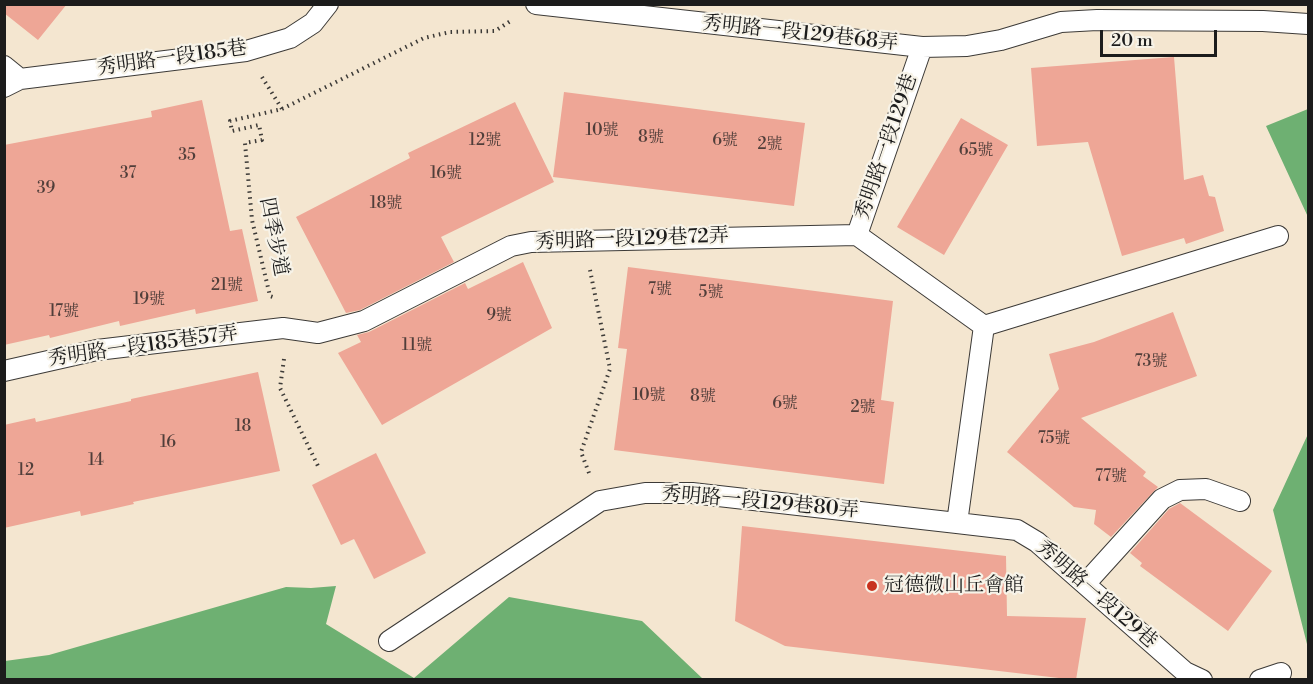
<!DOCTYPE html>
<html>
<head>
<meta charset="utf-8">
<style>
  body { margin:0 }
  #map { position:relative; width:1313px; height:684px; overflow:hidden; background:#f4e6d0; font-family:"Libre Bodoni",serif }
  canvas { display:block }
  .frame { position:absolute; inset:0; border:6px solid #1c1c1c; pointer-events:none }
  .scale { position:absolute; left:1100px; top:30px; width:117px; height:27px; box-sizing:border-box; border:3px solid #1c1c1c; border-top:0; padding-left:8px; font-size:18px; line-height:21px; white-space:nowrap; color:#1c1c1c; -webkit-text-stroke:4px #f7f3e8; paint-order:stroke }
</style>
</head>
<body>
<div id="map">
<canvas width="1313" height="684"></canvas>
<div class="frame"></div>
<div class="scale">20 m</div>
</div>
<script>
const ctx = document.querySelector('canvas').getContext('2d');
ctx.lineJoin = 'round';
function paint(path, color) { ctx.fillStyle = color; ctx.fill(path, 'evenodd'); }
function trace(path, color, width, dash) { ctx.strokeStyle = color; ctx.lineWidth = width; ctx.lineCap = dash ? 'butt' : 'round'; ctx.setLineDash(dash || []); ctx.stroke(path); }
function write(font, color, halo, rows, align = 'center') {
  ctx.font = font + ' "Libre Bodoni","Noto Serif TC",serif'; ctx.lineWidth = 4.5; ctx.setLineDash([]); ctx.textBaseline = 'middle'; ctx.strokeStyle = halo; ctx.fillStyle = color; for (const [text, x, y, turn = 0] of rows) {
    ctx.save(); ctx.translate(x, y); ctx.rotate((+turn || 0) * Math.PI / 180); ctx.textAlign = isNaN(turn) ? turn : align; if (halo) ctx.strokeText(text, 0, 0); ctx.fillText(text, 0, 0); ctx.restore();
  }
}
const forest = new Path2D(`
  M1308,109V217L1266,126Z
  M1308,434V648L1273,510Z
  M336,586L326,624L414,678L509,597L642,621L703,679H5V661L49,655L286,587L311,588Z`);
const building = new Path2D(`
  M4,4H67L38,40L4,13Z
  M1174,57L1184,180L1203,175L1209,196L1215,197L1224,231L1186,244L1184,238L1122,256L1088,142L1037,146L1031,68Z
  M564,92L805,123L794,206L553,177Z
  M202,100L230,231L242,229L258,301L196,314L195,309L120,326L119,321L50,338L49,335L4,345V145L152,117L151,111Z
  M515,102L554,182L441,237L454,262L360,310L346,313L296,217L410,158L408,153Z
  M961,118L1008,145L944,255L897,227Z
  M523,262L552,328L382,425L338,353L361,342L357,335L369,332L465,283L468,289Z
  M628,267L893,301L881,400L894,402L884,484L614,450L627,349L618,348Z
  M1173,312L1197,376L1081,418L1146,472L1143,476L1158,487L1111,537L1094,524L1096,510L1074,507L1007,452L1059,389L1049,354L1094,342Z
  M258,372L280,471L133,502L134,504L81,516L80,511L4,528V425L35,418L36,422L131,401V399Z
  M376,453L426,553L374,579L354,539L341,545L312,485Z
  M1180,503L1272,571L1228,631L1140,566L1142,563L1130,553L1169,509Z
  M742,526L1006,556L1007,616L1086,618L1076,680L785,646L735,621Z`);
const path = new Path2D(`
  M262,77L282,109L230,121L232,131L259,125L262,140L245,143L252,220L270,296L273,297
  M282,109L424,38L450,32L495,31L512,20
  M284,359L280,388L318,466
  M589,473L581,452L610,369L590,270`);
const lane = new Path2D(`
  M536,4L922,47L967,46L1001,40L1061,22L1097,20L1263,21L1308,24
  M922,47L857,235L984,326L957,523L1017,530L1037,542L1185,672L1202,680
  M4,66L20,79
  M4,87L20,79L246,51L290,38L313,23L328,4
  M984,326L1278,236
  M4,371L97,350L283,328L318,333L364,321L511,246L531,242L857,235
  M1085,584L1162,499L1180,490L1206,489L1240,501
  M389,641L600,501L645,493H692L957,523
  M1260,680L1281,673`);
const markers = [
  [872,586,6,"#c8321e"]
];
const numberNames = [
  ["10號",602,131],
  ["8號",651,138],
  ["12號",485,141],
  ["6號",725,141],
  ["2號",770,145],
  ["65號",976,151],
  ["35",187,156],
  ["37",128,174],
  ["16號",446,174],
  ["39",46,189],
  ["18號",386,204],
  ["21號",227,286],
  ["7號",660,290],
  ["5號",711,293],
  ["19號",149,300],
  ["17號",64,312],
  ["9號",499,316],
  ["11號",417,346],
  ["73號",1151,362],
  ["10號",649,396],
  ["8號",703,397],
  ["6號",785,404],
  ["2號",863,408],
  ["18",243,427],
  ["75號",1054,439],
  ["16",168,443],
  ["14",96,461],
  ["12",26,471],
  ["77號",1111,477]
];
const streetNames = [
  ["秀明路一段129巷68弄",800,34,6],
  ["秀明路一段185巷",172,59,-8],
  ["秀明路一段129巷",887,147,-71],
  ["四季步道",273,237,79],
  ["秀明路一段129巷72弄",632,240,-2],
  ["秀明路一段185巷57弄",143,347,-8],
  ["秀明路一段129巷80弄",760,503,5],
  ["秀明路一段129巷",1096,595,41]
];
const poiNames = [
  ["冠德微山丘會館",884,586]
];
paint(forest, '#6eb072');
paint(building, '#eea696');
trace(lane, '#3c3a37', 22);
trace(path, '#3c3a37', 4, [1.5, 4.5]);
trace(lane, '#fff', 20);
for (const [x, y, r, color] of markers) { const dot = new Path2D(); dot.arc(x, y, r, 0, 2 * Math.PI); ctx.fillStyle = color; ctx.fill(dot); trace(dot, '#f7f3e8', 2); }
write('16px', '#503e3a', null, numberNames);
write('20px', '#1c1c1c', '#f7f3e8', streetNames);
write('20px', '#1c1c1c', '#f7f3e8', poiNames, 'left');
</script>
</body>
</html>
